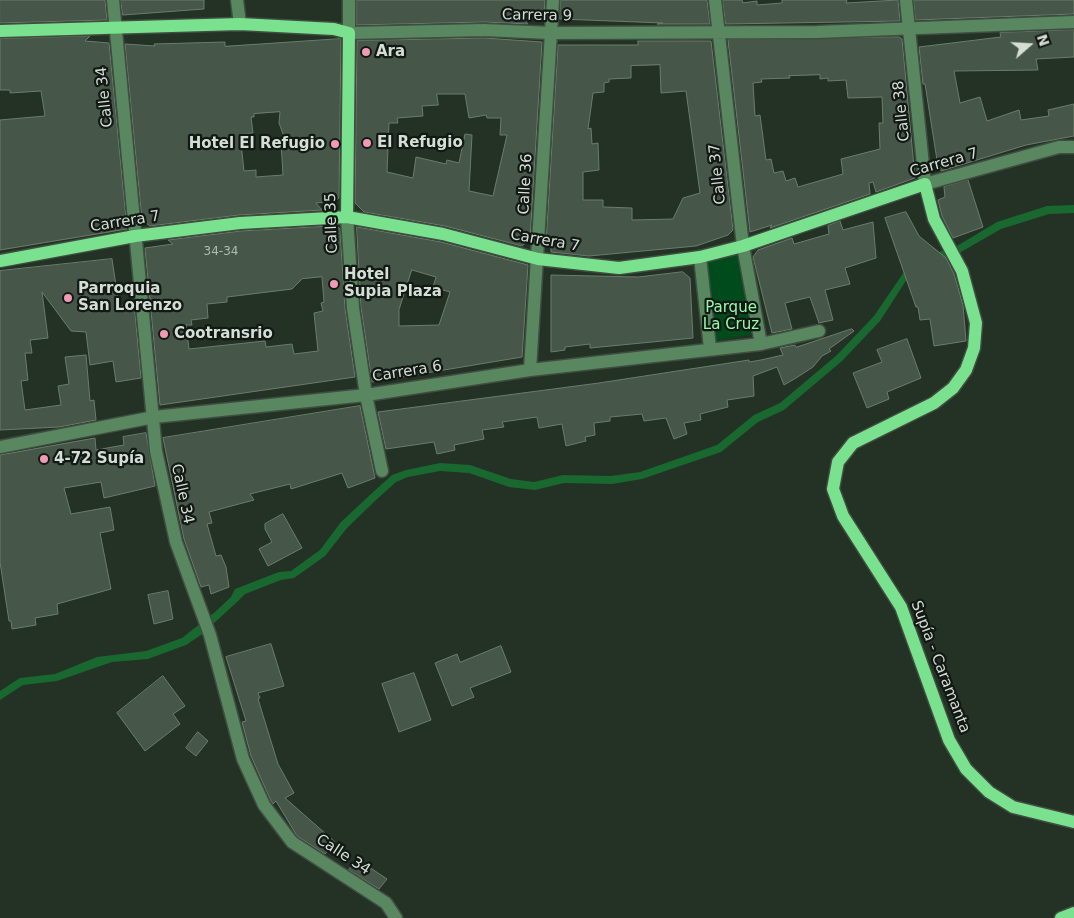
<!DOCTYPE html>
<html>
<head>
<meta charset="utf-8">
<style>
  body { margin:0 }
  #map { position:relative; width:1074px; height:918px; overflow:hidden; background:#243226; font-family:"DejaVu Sans",sans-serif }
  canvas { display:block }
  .north { position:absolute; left:1004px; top:20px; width:50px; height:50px; -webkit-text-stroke:4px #121813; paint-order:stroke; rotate:71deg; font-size:14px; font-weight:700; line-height:20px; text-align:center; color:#d4ded5 }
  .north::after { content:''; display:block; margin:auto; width:18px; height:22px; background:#d4ded5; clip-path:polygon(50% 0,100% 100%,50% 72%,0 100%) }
</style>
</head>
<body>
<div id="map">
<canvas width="1074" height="918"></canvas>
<div class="north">N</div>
</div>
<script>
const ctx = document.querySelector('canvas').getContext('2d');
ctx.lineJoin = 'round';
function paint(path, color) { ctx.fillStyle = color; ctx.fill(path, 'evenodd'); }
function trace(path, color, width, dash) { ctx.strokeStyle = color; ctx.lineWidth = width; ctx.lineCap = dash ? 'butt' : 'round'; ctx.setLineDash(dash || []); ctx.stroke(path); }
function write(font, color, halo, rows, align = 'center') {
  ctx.font = font + ' "DejaVu Sans",sans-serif'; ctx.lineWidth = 4.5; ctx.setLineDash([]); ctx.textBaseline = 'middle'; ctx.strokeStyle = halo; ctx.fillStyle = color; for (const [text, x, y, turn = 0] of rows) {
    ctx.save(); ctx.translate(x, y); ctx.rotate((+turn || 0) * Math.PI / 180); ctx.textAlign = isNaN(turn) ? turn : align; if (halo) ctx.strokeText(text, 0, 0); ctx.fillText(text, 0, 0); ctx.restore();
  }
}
const green = new Path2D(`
  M741,250L756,334L713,341L704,261Z`);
const water = new Path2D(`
  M1074,205V213L1049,214L1001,229L961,252L928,264L907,279L880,321L842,361L784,410L758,422L721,452L642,479L612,484L564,483L535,490L509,487L469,473L440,471L408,477L396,482L376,500L347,528L325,556L294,578L281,580L245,594L237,602L201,635L186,645L148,659L112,662L57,681L23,685L0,700V691L20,678L55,674L97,657L146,651L182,638L215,612L231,597L235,589L279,572L291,571L320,550L341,522L371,494L392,475L406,470L440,463L470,465L511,479L534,482L563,475L611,476L640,472L717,445L754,415L780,403L837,355L874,316L904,272L924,257L957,246L997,222L1047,206Z`);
const building = new Path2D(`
  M0,0H105L107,20L0,23Z
  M121,0H204V9L123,15Z
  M357,0H545L544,14L539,18H523L528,24L484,22L357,25Z
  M561,0H707L710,24H657L663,23L560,19Z
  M723,0H742L743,3L757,1V5L782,3V0H847L846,3L898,0L900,21L726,24Z
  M914,0H1074V14L916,20Z
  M1074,30V57L1036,59L1038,70L954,71L960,103L980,97L987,121L1019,110L1021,120L1049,116L1048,110L1074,104V136L1026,145L941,171L939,159L937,160L925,84H923L919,47L1001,37L1000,33Z
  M90,36L85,41L109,43L127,229L0,250V120L45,116L41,91L10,93V90H0V39Z
  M899,37L902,39L915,178L876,192L873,182L869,183L870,194L770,228L772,225L750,232L728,40ZM820,75V79L828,78V81L846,80L848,98L882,97L883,123H879L880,149L841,159L843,174L798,187L795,178L786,181L783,171L774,173L771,159L766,160L760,115L755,116L753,83L762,82L761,79L790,78L789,76Z
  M484,38L542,42L530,239L522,246L445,226L364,212L355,203L357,41ZM437,94H465L469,118L486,115L487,118H501L500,135H507L493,196L469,191L472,135L465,134L459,163L447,160L446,164L416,157L413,178L387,172L389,123H398L397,118L423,116L422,106L438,105Z
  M341,39L339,198L336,201L316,203L322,210L239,215L150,226L142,220L125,44L155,46L154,44L225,42V46ZM280,112L279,123L286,142L281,143L283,175L256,177V170L244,171L240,134L253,133L251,117H254V114Z
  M638,41H711L733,230L728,235L696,246L589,256L551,252V243H546L558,45H638ZM660,65L661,93L686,91L700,193L683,198L673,219L632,220V208L603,207V200H583V172L599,170L598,143L592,144L591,128L588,129L593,93L604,92V83L609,82V79L631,78V66Z
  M968,180L983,227L953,238L942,216L938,200L945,197L944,187Z
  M906,212L919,236L946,258L954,274L963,305L966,341L934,346L930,319L920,320L918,307H916L885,218Z
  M840,221L843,230L873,222L876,258L845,268L850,284L825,290L833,320L819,323L810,297L785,303L792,329L772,333L753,257L758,250L792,238L794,244L829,234L828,226Z
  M337,226L340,229L345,309L355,377L160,405L145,248L173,244L168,240L241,231ZM322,277L324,302L321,303L323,311L314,313L318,351L294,354L292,344L266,347L265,341L189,349L186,325H192L191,320L208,318L207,304L227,302V297L292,289L302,279Z
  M357,227L441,242L528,265L522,357L372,382L361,307ZM412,270L436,277L433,287L450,292L439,325L399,326V310Z
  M112,259L119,306L134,303L141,378L116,382L113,361L90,365L86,332L71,331L42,292L48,338L30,340L32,353H25L28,380L21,381L25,410L61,405L58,386L69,384L65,357L86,355L90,401L94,400L96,420L59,427L0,430V271Z
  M683,272L690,278L693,338L590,348V344L565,347V350L551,352V275L638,277Z
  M852,329L854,331L829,349L831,351L822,356L813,367L796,378L784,385L777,367L753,376L754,396L727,400L728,407L700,414L701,420L684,423L687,434L674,439L666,418L644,421L642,414L610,417V421L594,423L595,435L585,437L586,441L566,446L562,424L539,428L537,417L502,422L504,427L482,430L484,439L454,445L455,450L437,454L434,442L386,449L378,412L599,383L749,360V362L761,360L783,355L780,348L795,345L796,347Z
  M907,339L921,378L887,392L889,399L867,408L853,373L882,362L877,350Z
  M360,406L375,478L348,488L342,473L291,489L290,484L250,494L254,500L209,512L212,523L207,524L216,556L221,555L226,567L229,587L211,594L209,585L201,587L184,539L163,438Z
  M146,433L155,486L104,498L101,482L64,488L71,514L110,507L114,530L100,533L111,589L57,604L58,614L35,618L36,625L12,629L11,621H9L0,562V455L95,438L96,450L124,445L123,437Z
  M283,514L302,548L268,566L259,549L272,542L265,529V524Z
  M168,591L173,619L154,624L148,595Z
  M271,644L284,686L258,693L260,698L258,699L278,764L294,793L285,798L335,842L325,854L297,836L276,801L273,804L271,801L251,756L242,722L246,721L226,657Z
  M501,646L511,672L470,688L474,697L452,706L435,663L457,654L460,662Z
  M414,673L431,720L399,732L382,684Z
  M163,676L185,706L173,714L180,724L145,751L117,713Z
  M198,732L208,741L196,756L186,748Z
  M357,859L387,879L379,889L349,870Z`);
const minor = new Path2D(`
  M113,0L156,451L176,542L210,635L243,759L264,805L292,842L386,903L396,918
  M237,0L240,24
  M349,0V33L484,30L551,33L817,32L1074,22
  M715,0L743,246L761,344
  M906,0L925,184L1059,147H1074
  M347,217L353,308L366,395L382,471
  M700,257L710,348
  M530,370L553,0
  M0,447L154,417L366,395L530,370L761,344L819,331`);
const major = new Path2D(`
  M0,31L240,24L334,29L349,33L347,217
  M0,261L135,236L240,223L347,217L443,234L538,259L619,268L700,257L743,246L925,184L934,219L962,271L976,323L974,348L966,370L953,388L934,403L853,443L838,462L833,489L843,516L901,607L949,740L966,769L989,792L1013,807L1074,822
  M1061,918L1074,913`);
const markers = [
  [366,52,5,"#f09ab6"],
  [367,143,5,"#f09ab6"],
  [335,144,5,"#f09ab6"],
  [334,284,5,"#f09ab6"],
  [68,298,5,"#f09ab6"],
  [164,334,5,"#f09ab6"],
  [44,459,5,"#f09ab6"]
];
const numberNames = [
  ["34-34",221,252]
];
const streetNames = [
  ["Carrera 9",537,16,1],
  ["Calle 34",105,97,-96],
  ["Calle 38",902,111,-96],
  ["Carrera 7",944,163,-16],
  ["Calle 37",718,174,-96],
  ["Calle 36",526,184,-87],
  ["Carrera 7",125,222,-9],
  ["Calle 35",332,223,-92],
  ["Carrera 7",545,241,10],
  ["Carrera 6",407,372,-9],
  ["Calle 34",182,494,78],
  ["Supía - Caramanta",940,667,69],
  ["Calle 34",343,855,33]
];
const poiNames = [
  ["Ara",376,52],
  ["El Refugio",377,143],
  ["Hotel El Refugio",325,144,"right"],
  ["Hotel",344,275],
  ["Supia Plaza",344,292],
  ["Parroquia",78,289],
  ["San Lorenzo",78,306],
  ["Cootransrio",174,334],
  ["4-72 Supía",54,459]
];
const parkNames = [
  ["Parque",731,308],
  ["La Cruz",731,325]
];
paint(green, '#004b1b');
paint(water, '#18682f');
paint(building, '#465648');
trace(building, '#6b7c6d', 1);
trace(minor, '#404e42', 15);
trace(major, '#404e42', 15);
trace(minor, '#588760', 12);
trace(major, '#7ae18f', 12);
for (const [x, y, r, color] of markers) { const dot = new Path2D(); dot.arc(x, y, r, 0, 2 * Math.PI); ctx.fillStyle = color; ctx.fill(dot); trace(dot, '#121813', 2); }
write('12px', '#b0bcb2', null, numberNames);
write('15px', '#d4ded5', '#121813', streetNames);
write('bold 15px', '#d4ded5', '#121813', poiNames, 'left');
write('15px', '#96faa8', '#121813', parkNames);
</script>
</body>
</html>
